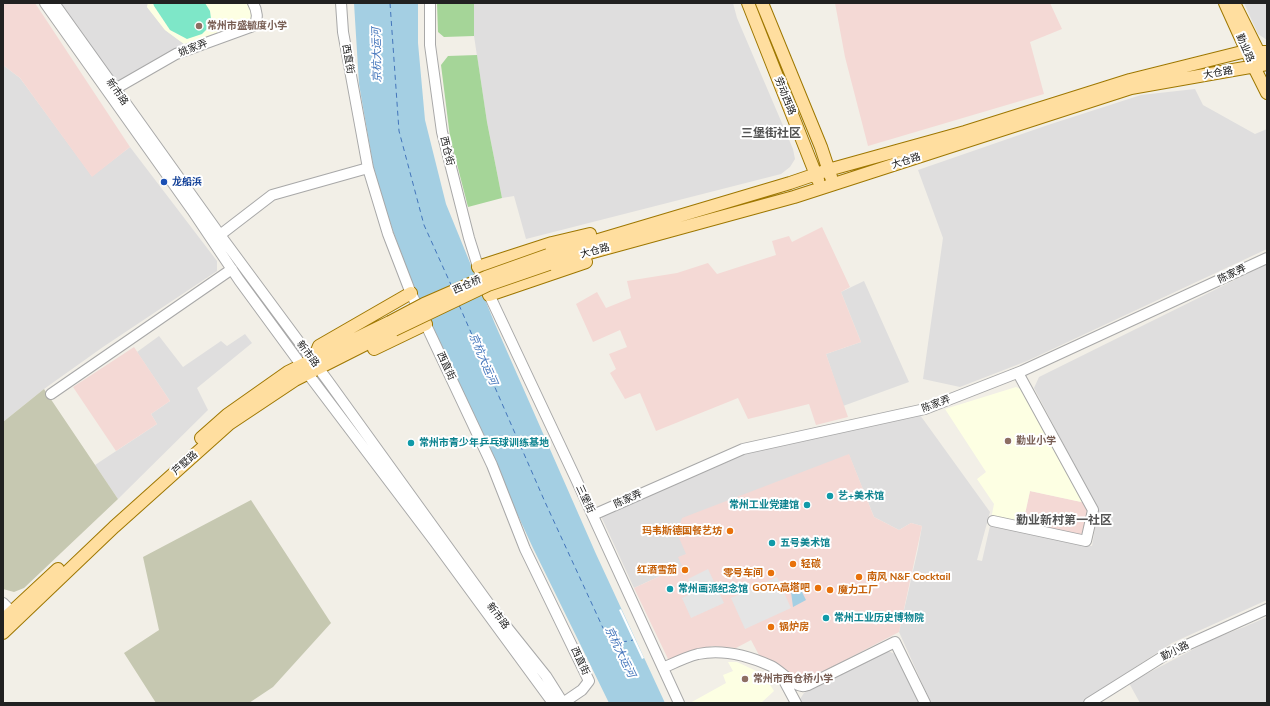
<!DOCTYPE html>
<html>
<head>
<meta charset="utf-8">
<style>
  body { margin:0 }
  #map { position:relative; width:1270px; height:706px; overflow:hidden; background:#f2efe7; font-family:Mulish,sans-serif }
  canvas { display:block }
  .frame { position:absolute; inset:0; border:4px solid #212121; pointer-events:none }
</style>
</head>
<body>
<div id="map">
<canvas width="1270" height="706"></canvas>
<div class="frame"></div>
</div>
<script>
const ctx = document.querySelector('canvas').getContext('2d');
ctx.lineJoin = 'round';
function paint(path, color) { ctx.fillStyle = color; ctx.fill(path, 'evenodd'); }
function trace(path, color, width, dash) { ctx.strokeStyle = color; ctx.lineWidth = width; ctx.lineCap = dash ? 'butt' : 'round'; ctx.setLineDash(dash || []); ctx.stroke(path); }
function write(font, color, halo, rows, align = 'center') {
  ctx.font = font + ' Mulish,"Noto Sans SC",sans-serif'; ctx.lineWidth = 4; ctx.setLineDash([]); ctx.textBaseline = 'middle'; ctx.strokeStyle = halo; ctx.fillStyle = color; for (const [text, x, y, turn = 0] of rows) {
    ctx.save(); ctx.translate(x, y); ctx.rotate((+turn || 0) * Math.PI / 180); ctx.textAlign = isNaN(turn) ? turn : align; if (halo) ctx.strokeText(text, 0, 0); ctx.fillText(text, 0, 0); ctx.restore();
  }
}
const residential = new Path2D(`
  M59,3H148L147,7L165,30L184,44L117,84Z
  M474,3H733L737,18L793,149L795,159L790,167L781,174L526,239L514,196L502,198L487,122L474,36Z
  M1244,3H1267V40L1258,34Z
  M3,65L20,78L92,176L130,147L217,261V271L103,347L44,389L3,422Z
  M1195,89L1203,105L1255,134L1267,129V249L1027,361L960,387L923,379L943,238L918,170L1048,125L1141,95Z
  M1267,264V600L1172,643L1091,696L1102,703H931L899,632L918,549L922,526L911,523L899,530L874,517L849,455L686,554L682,566L634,588L600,514L743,451L920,415L990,512L977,560L982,561L990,526L1092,546L1098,510L1034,388L1039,377Z
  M864,281L909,382L843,406L826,354L861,342L841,292Z
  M245,334L252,343L197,388L208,410L118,499L95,465L157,424L151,414L170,401L137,352L159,336L183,367L221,341L227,346Z
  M1267,617V703H1140L1129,683L1213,639L1244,627Z
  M885,650L898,655L920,703H799L798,702L804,693Z`);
const commercial = new Path2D(`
  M3,3H35L130,147L92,177L20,78L3,65Z
  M835,3H1050L1062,29L1030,42L1044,94L868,146L845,57Z
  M822,227L850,287L841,292L861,342L826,354L848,417L816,425L809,404L748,419L738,398L656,431L640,393L625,399L610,373L616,369L609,354L627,347L620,330L593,342L576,304L597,292L606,308L631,298L627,281L677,273L708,263L717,274L776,255L772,241L789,236L792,242Z
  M134,347L170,401L151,414L157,424L116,451L73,387Z
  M849,454L874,517L899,530L911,523L922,526L899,632L801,683L761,659L751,640L736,648L712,646L669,661L634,588L682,566L678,557L686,554L677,533L682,518Z
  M1030,491L1086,503L1088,509L1083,536L1023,523Z`);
const education = new Path2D(`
  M148,3H252L253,16L247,22L184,44L165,30L147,7Z
  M1016,387L1023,390L1086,503L1030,491L1023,523L991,519L994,504L977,479L986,472L945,409Z
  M728,662H737L763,674L774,691L761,703H690L726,683L723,675L733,671Z`);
const construction = new Path2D(`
  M44,389L118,499L24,588L14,592L3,589V422Z
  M251,500L331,623L273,687L249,703H156L124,653L159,630L143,557Z`);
const forest = new Path2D(`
  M437,3H474V36L444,37L438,32Z
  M477,55L487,122L502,198L468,207L450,137L441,65L448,56Z`);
const pitch = new Path2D(`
  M153,3H205L210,11L211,19L207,29L202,34L187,39L170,30L154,6Z`);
const parking = new Path2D(`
  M708,569L724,603L691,618L682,598L694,592L688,579Z
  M777,577L791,608L745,629L731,598Z`);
const water = new Path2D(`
  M354,3H418V43L425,120L446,204L495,324L596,554L665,703H609L533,548L415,293L385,208L373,165L359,84Z
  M807,585L808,588L802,592L806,600L793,607L791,592Z`);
const pier = new Path2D(`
  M621,609L644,658L642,659L619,610Z`);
const ferry = new Path2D(`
  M390,3L399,131L424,225L452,287
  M459,305L545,502L603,628C612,640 618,644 633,640`);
const minor = new Path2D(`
  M45,3L192,210L239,280L302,366L435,542L553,703
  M54,3L220,235L328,381L494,611L546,676L563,703L582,690L589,681L525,549L492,465L410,291L388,234L368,168L343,32L341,3
  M430,3V45L442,132L469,238L480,273
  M115,89L176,54L253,26C259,20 257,10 253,3
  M220,235L272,195L368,168
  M486,288L575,477L679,703
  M51,394L232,269
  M593,515L743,449L925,409L1022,371L1267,258
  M993,521L1086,541L1093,510L1018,373
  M3,603L17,617
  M663,668C674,663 686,657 698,654C722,649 749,656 771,666C780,670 792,685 802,686C803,687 807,685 808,685L895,642L925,703
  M781,675L796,703
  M1089,703L1167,654L1267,609`);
const major = new Path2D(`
  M748,3L818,180
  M762,3L821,147L831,177
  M1225,3L1254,67L1267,93
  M1234,3L1261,57
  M548,255L790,183L828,170L965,132L1130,80L1246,51L1267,52
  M549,264L794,197L1131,88L1267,64
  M478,267L552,243L590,234
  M489,295L586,262
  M374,349L426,324
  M313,361L319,346L411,293
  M201,438L227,415L288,372L390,322
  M3,620L58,569
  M3,633L114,527L229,424L295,380L394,330`);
const majorBridge = new Path2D(`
  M390,322L424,304L486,277L548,255
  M394,330L488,285L549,264`);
const markers = [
  [199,26,4,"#8d6e63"],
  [164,182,4,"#1a4fb4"],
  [1008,441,4,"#8d6e63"],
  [411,443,4,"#0f9aa8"],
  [830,496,4,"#0f9aa8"],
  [807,505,4,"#0f9aa8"],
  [730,531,4,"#e8710a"],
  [772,543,4,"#0f9aa8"],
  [793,564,4,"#e8710a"],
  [685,570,4,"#e8710a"],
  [771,573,4,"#e8710a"],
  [859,577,4,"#e8710a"],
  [818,588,4,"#e8710a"],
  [670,589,4,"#0f9aa8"],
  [830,590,4,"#e8710a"],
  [826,618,4,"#0f9aa8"],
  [771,627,4,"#e8710a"],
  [745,679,4,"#8d6e63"]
];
const educationNames = [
  ["常州市盛毓度小学",207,26],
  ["勤业小学",1016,441],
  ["常州市西仓桥小学",753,679]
];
const streetNames = [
  ["姚家弄",193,48,-21],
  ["勤业路",1245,48,66],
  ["西直街",348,59,80],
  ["大仓路",1218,73,-10],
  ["新市路",117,92,55],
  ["劳动西路",785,96,68],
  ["西仓街",447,151,76],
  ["大仓路",906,161,-18],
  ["大仓路",595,251,-15],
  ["陈家弄",1232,274,-25],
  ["西仓桥",467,285,-24],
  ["新市路",308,354,53],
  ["西直街",446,366,65],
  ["陈家弄",936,404,-20],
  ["芦墅路",185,463,-42],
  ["三堡街",585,499,65],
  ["陈家弄",628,499,-24],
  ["新市路",498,616,53],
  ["勤小路",1175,651,-26],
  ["西直街",580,661,65]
];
const transitNames = [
  ["龙船浜",172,182]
];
const cultureNames = [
  ["常州市青少年乒乓球训练基地",419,443],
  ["艺+美术馆",838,496],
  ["常州工业党建馆",799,505,"right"],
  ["五号美术馆",780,543],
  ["常州画派纪念馆",678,589],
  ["常州工业历史博物院",834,618]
];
const foodNames = [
  ["玛韦斯德国餐艺坊",722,531],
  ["轻碳",801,564,"left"],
  ["红酒雪茄",677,570],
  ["零号车间",763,573],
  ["南风 N&F Cocktail",867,577,"left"],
  ["GOTA高塔吧",810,588],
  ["魔力工厂",838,590,"left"],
  ["锅炉房",779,627,"left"]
];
const waterNames = [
  ["京杭大运河",377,55,-91],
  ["京杭大运河",483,359,67],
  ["京杭大运河",620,652,64]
];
const quarterNames = [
  ["三堡街社区",771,133],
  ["勤业新村第一社区",1064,520]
];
paint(residential, '#dfdede');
paint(commercial, '#f4d9d5');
paint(education, '#fdffe3');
paint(construction, '#c6c8b1');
paint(forest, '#a5d598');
paint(pitch, '#7ee7c8');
paint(parking, '#e5e5e5');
paint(water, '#a4cfe3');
paint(pier, '#fff');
trace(ferry, '#4375bb', 1, [5, 4]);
trace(minor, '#a8a8a8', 12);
trace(major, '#9e7700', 14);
trace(minor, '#fff', 10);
trace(major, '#ffde9f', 12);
trace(majorBridge, '#9e7700', 14, []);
trace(majorBridge, '#ffde9f', 12);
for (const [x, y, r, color] of markers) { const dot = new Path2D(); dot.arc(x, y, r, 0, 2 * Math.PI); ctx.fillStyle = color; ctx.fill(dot); trace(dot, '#fff', 1.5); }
write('bold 10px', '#785e54', '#fff', educationNames, 'left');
write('10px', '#212121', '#fff', streetNames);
write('bold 10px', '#164399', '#fff', transitNames, 'left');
write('bold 10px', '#0d838f', '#fff', cultureNames, 'left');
write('bold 10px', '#c56008', '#fff', foodNames, 'right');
write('italic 11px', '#4375bb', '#fff', waterNames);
write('bold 12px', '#545454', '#fff', quarterNames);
</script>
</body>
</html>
